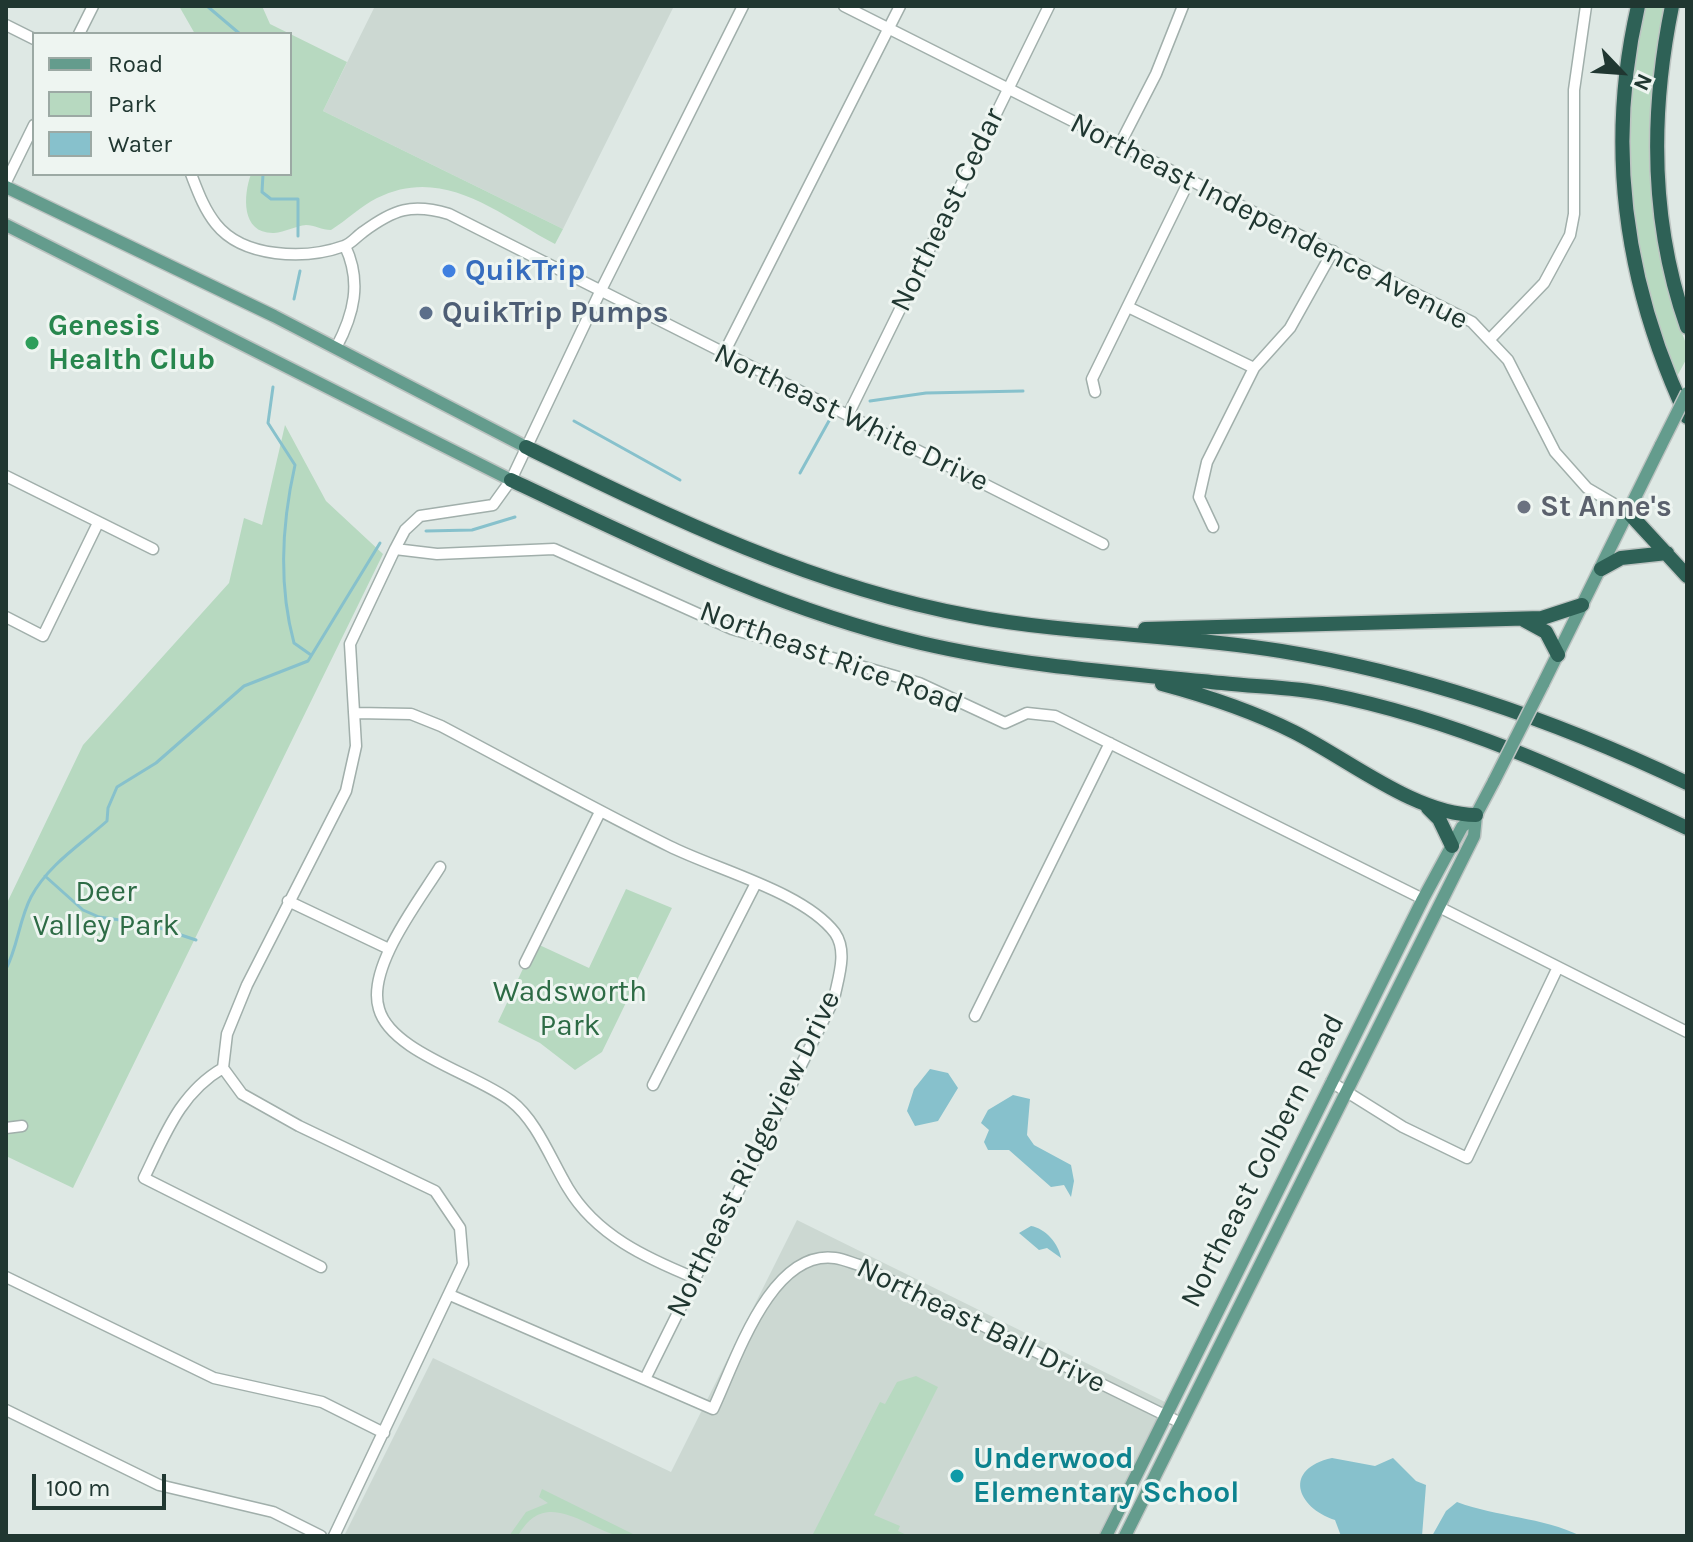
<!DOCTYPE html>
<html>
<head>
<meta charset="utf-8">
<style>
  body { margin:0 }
  #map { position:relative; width:1693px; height:1542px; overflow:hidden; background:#dee8e4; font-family:Karla,sans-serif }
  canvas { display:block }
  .frame { position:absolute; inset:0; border:8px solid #203731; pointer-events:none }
  .legend { position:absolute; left:32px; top:32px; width:260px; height:144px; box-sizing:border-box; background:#eef5f1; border:2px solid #9ca9a4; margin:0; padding:10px 14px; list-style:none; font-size:24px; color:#203731 }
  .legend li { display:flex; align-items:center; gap:16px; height:40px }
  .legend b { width:40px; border:2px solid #9ca9a4 }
  .north { position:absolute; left:1581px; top:32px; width:80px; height:80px; -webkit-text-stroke:6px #eef5f1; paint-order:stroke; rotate:115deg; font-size:22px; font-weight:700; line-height:32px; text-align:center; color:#203731 }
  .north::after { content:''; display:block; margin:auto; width:28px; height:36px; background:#203731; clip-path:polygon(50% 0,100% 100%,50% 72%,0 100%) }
  .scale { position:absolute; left:32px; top:1474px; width:134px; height:36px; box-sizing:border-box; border:4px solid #203731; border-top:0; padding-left:10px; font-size:24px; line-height:28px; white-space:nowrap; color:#203731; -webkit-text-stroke:6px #eef5f1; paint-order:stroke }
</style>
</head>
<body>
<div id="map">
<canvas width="1693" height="1542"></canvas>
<div class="frame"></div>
<ul class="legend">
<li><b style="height:10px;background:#649c8d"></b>Road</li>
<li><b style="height:22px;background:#b7d9c0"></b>Park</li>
<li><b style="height:22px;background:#87c1cc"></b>Water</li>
</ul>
<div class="north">N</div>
<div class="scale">100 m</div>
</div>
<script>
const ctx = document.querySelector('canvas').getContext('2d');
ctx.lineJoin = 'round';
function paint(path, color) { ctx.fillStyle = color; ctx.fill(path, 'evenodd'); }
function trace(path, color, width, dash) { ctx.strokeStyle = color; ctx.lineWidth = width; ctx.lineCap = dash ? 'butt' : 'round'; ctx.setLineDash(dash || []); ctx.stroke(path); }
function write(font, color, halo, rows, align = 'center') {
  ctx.font = font + ' Karla,sans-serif'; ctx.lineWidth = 6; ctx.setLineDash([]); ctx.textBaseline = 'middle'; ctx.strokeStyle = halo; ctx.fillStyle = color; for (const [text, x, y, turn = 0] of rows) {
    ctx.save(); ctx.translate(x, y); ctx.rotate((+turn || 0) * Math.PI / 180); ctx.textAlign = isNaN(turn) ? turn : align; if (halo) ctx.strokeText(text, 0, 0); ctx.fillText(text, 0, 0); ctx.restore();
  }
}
const built = new Path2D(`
  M375,6H674L563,229L323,111Z
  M797,1220L1169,1404L1101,1536H344L433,1358L671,1472Z`);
const green = new Path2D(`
  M179,6H262L270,24L347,62L323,111L563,229L555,244C497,213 443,165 377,198C361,206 347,220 331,230C322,230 314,225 306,225C296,226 285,232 274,233C241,234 243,196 251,174H290V34H195Z
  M1643,6H1665C1641,117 1643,239 1687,346V358L1675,380C1646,290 1620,198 1627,103C1630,71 1638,38 1643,6Z
  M285,425L326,501L383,554L73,1188L6,1156V905L83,745L229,583L244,518L262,525Z
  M626,889L672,908L602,1052L575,1070L540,1043L498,1022L535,943L589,968Z
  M916,1376L938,1387L874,1515L900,1526L898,1531L909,1536L813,1534L880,1402L885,1404L897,1382Z
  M542,1489L637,1536C629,1536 620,1537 612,1534C579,1522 543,1490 518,1536H509L526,1512L548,1503L539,1497Z`);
const water = new Path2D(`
  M930,1069L948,1073L958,1088L938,1121L915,1126L907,1111L914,1089Z
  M1013,1095L1030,1099L1027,1135L1034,1145L1071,1165L1074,1181L1071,1197L1064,1185L1051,1187L1009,1150H988L984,1142L989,1130L981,1123L988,1110Z
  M1031,1226C1045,1228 1059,1244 1061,1258L1047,1248L1039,1250L1019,1233Z
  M1332,1458L1375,1466L1393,1458L1416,1481L1426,1485L1422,1536H1341L1335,1520C1296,1507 1283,1469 1332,1458Z
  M1457,1502C1497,1517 1542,1517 1581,1536H1432L1446,1511Z`);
const stream = new Path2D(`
  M207,6L240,34
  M263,174L262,192L271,199H298V236
  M294,299L300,271
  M273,387L268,423L295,465C282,523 278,584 294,643L311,655
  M870,401L926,393L1023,391
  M574,421L680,480
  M800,473L830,419
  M426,531L472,530L515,517
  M45,876L83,910L99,917L148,924L196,940
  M6,969C18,946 19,920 31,897C48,865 80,845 107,821L108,808L117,787L156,763L244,686L308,661L380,543`);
const minor = new Path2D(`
  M844,6L1472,322L1508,360L1555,452L1587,488L1628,512
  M6,25L34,39
  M79,34L93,6
  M1120,144L1156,74L1183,6
  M191,174C198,192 204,209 216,224C243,258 305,260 344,246C351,244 357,236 363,232C394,209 412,203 449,214L1103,544
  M6,182L34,125
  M1128,307L1254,368
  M1490,339L1544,283L1570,235L1574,214V90L1586,6
  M336,348C354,314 362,282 345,246
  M723,355L900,6
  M1095,392L1092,379L1189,181
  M848,415L1049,6
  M6,476L153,549
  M1213,527L1199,497L1207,462L1254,368L1290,328L1333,251
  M395,549L437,554L554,549L732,629L919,683L1005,723L1027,713L1055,716L1423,899
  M6,617L43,636L98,523
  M356,713L411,714L441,726C517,766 592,808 669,846C717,870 804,892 835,933C848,952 838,978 834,999L646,1377
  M440,867C419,901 366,968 379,1009C391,1052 476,1074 511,1101C537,1121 551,1160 568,1188C596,1235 646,1258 695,1278
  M288,901L389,949
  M1439,907L1687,1032
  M525,963L600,812
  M975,1016L1110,743
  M223,1068C180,1093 165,1135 144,1178L321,1267
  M1331,1082L1403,1127L1467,1158L1558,967
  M653,1085L755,885
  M6,1128L22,1126
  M6,1277L214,1378L322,1402L384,1433
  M450,1295L713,1409C735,1363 770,1249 835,1258C843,1259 852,1263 859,1265L1181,1423
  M6,1410L159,1485L273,1512L321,1536
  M334,1536L463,1264L460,1228L435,1191L299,1126L242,1094L223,1068L227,1034L247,985L346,791L356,746L350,644L395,549L405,530L420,516L493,505L511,480L600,292L743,6`);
const major = new Path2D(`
  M6,187L274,316L526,447
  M6,225L511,480
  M1543,684L1661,445
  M1106,1536L1423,899L1462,827L1476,815
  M1125,1536L1474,836L1476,815L1494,781`);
const highway = new Path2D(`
  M1638,6C1605,149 1625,285 1687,417
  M1672,6C1650,114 1650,222 1687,327
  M526,447C670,517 813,587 971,616C1073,635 1178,634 1281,651C1423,674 1557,721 1687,783
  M511,480C645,543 776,609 921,643C1019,666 1122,673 1222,683C1257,687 1293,687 1327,694C1455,719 1570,773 1687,828
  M1628,512L1687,576
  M1601,569L1621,558L1667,553
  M1524,620L1546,632L1558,655
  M1145,629L1542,618L1582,605
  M1162,684C1207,696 1252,711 1294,732C1348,759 1416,815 1476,815
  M1428,808L1439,819L1452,846`);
const majorBridge = new Path2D(`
  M1661,445L1687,393
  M1494,781L1543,684`);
const markers = [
  [449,271,8,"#3f7fe0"],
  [426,313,8,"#5c6f8a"],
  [32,343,8,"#2e9e5b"],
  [1524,507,8,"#6b7280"],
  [957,1476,8,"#0f9aa8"]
];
const streetNames = [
  ["Northeast Cedar",948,210,-64],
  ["Northeast Independence Avenue",1269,222,27],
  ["Northeast White Drive",851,418,26],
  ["Northeast Rice Road",831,658,20],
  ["Northeast Ridgeview Drive",754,1154,-64],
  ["Northeast Colbern Road",1263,1161,-63],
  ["Northeast Ball Drive",981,1326,26]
];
const shopNames = [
  ["QuikTrip",465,271]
];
const serviceNames = [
  ["QuikTrip Pumps",442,313]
];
const leisureNames = [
  ["Genesis",48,326],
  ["Health Club",48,360]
];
const worshipNames = [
  ["St Anne's",1540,507]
];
const parkNames = [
  ["Deer",106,892],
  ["Valley Park",106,926],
  ["Wadsworth",570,992],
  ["Park",570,1026]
];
const cultureNames = [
  ["Underwood",973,1459],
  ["Elementary School",973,1493]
];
paint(built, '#ccd8d2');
paint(green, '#b7d9c0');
paint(water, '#87c1cc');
trace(stream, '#87c1cc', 3);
trace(minor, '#a1afab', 13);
trace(major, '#bcc3c1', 15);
trace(highway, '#bcc3c1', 17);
trace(minor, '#fff', 10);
trace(major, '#649c8d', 12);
trace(highway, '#2e6156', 14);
trace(majorBridge, '#bcc3c1', 15, []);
trace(majorBridge, '#649c8d', 12);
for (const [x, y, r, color] of markers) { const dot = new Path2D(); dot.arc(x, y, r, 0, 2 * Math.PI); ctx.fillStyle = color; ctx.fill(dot); trace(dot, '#eef5f1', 3); }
write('30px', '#203731', '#eef5f1', streetNames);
write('bold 30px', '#366cbe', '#eef5f1', shopNames, 'left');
write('bold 30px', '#4e5e75', '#eef5f1', serviceNames, 'left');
write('bold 30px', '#27864d', '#eef5f1', leisureNames, 'left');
write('bold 30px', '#5b616d', '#eef5f1', worshipNames, 'left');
write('30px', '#2d6b45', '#eef5f1', parkNames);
write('bold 30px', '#0d838f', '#eef5f1', cultureNames, 'left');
</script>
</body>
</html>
